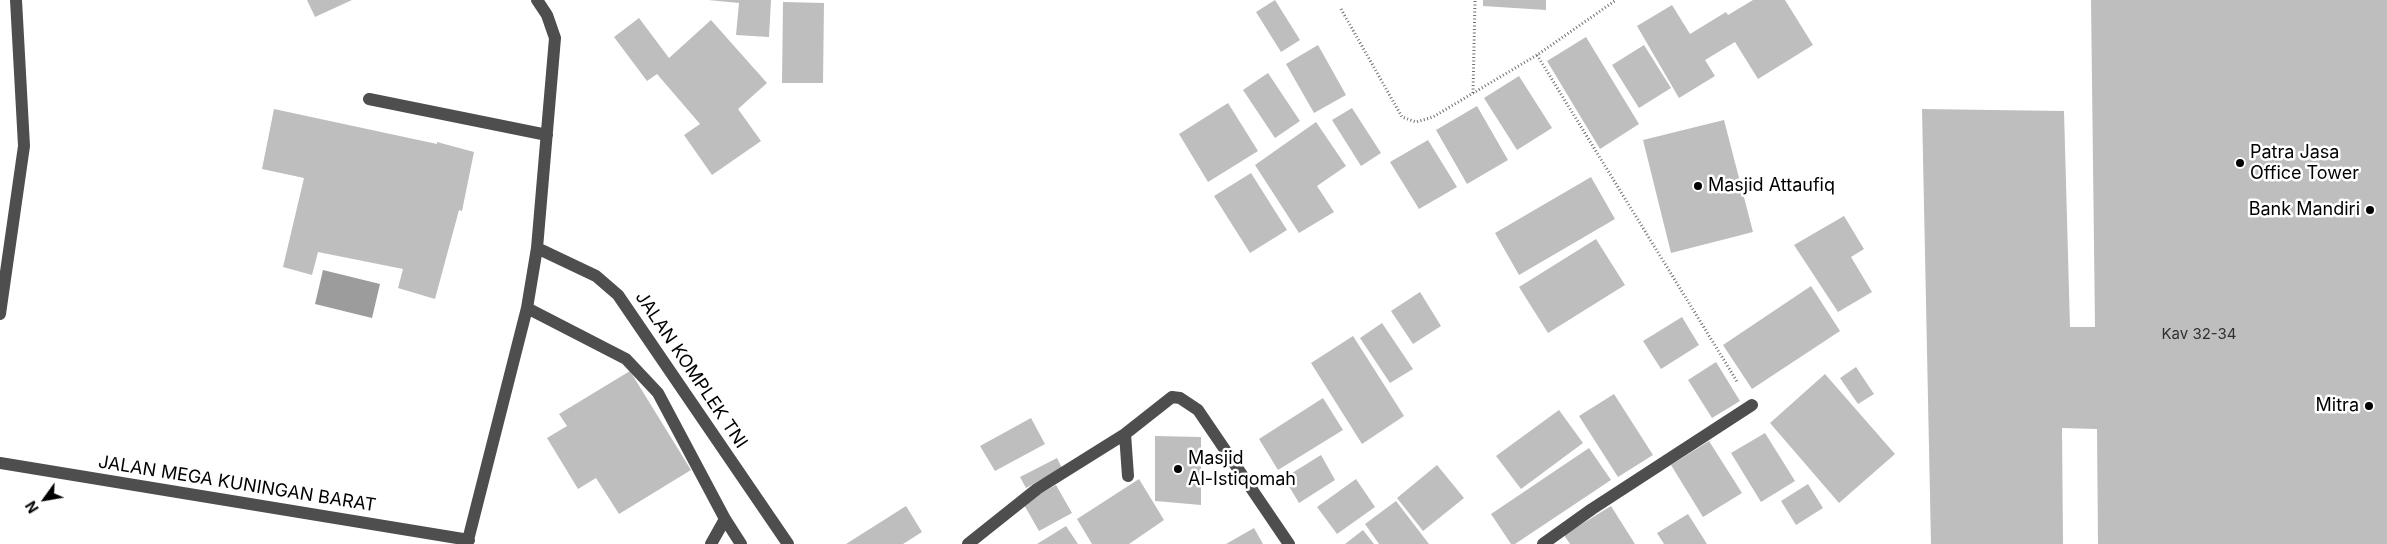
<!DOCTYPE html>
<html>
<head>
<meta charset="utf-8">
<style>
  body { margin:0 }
  #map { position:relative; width:2387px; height:544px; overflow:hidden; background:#fff; font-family:Inter,sans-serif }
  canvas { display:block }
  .north { position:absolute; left:20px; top:474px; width:50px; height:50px; -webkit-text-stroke:4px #fff; paint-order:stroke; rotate:238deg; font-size:14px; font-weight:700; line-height:20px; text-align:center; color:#000 }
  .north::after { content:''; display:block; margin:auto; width:18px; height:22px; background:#000; clip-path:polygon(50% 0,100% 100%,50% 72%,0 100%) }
</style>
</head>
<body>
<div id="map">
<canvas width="2387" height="544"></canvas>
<div class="north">N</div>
</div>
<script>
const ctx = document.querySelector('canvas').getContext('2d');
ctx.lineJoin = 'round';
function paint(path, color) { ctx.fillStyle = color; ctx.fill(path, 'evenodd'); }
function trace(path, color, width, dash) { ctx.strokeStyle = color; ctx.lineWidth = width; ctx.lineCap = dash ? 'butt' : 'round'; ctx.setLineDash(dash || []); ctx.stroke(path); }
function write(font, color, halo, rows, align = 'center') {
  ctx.font = font + ' Inter,sans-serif'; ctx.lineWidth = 5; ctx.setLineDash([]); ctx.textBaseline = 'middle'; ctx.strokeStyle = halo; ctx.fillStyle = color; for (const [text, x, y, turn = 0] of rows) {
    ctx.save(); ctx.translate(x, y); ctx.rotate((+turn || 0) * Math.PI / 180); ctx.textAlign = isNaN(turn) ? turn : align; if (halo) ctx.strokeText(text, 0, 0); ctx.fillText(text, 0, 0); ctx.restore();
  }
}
const water = new Path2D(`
  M323,270L380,284L372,318L315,304Z`);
const building = new Path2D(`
  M307,0H352L315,17Z
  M708,0H771L769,37L736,35L739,3Z
  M1275,0L1300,40L1281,52L1256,12Z
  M1483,0H1546V10L1483,6Z
  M1753,0H1785L1813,45L1758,79L1735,42L1705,60L1715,76L1679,98L1637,26L1672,5L1690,34L1726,12L1728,15Z
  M2091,0H2387V544H2098L2097,429L2062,428L2063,544H1931L1922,109L2064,111L2070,327H2095Z
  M783,2L824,3L823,83H782Z
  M639,18L669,58L711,20L767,83L738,109L761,141L712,175L684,135L700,124L657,74L647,81L614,37Z
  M1586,37L1639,124L1600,149L1547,61Z
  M1318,45L1346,95L1314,113L1286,64Z
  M1644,45L1671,88L1639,108L1612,65Z
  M1268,73L1300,121L1275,138L1243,90Z
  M1519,76L1552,128L1517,150L1484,98Z
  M1228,103L1258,151L1208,182L1179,134Z
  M1477,106L1508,160L1467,184L1436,130Z
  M1352,108L1381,153L1361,166L1332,120Z
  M274,109L437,144V142L474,152L462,211L459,210L435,299L398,288L403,269L318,252L312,275L283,267L304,178L262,169Z
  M1724,120L1753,232L1671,253L1643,140Z
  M1316,122L1346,166L1317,186L1334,212L1299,233L1255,165Z
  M1428,140L1457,187L1419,209L1390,162Z
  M1251,173L1287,230L1250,253L1214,196Z
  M1591,177L1615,219L1519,275L1495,233Z
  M1844,216L1864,249L1851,257L1872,292L1838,312L1794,245Z
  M1596,239L1625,285L1548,333L1519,287Z
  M1811,286L1840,331L1752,389L1723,345Z
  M1420,292L1441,326L1413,344L1391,311Z
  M1682,317L1699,345L1661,369L1643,341Z
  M1382,323L1413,369L1390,383L1360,338Z
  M1353,336L1404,416L1362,444L1311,363Z
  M1716,362L1740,401L1712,418L1688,380Z
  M1856,367L1874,394L1858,404L1840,378Z
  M630,371L691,470L619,514L596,478L578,489L547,438L567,426L559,414Z
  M1825,374L1895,454L1839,503L1770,423Z
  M1614,394L1653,455L1618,477L1579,416Z
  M1323,398L1343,430L1278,470L1259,439Z
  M1559,410L1583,443L1521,489L1496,456Z
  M1031,418L1045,444L995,471L980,446Z
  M1765,433L1795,481L1761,502L1731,453Z
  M1155,436L1201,437V505L1155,501Z
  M1709,441L1742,493L1703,517L1671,465Z
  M1589,448L1611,480L1515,544H1511L1491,514Z
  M1321,455L1335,480L1299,503L1284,478Z
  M1057,458L1062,468L1026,488L1020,477Z
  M1437,465L1464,498L1423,531L1397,498Z
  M1139,479L1164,520L1129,544H1092L1077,519Z
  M1356,479L1375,507L1337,534L1317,507Z
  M1808,484L1823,508L1796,525L1781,501Z
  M1056,485L1072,513L1039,531L1023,503Z
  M1396,501L1429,544H1379L1365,524Z
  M906,506L922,532L903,544H846Z
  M1611,506L1635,544H1570L1564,535Z
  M1688,514L1707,544H1664L1657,533Z
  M1066,526L1078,544H1037Z
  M1254,528L1263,544H1226Z
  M1363,530L1374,544H1345Z`);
const path = new Path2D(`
  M1341,9L1402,117L1416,122L1433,117L1537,55L1616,0
  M1537,55L1738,383
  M1473,93L1475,0`);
const minor = new Path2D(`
  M369,99L547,135
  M537,248L596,276L618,295L788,544
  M527,308L626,359L658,393L725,519L741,544
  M0,314L24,146L16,0
  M1125,434L1128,476
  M0,463L469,540
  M467,544L527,308L537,248L555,38L547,15L537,0
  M711,544L725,519
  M968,544L1037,489L1125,434L1172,397L1180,398L1198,410L1289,544
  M1543,544L1592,509L1752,405`);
const markers = [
  [2240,163,5,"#000"],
  [1698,186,5,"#000"],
  [2370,210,5,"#000"],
  [2369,406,5,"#000"],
  [1178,469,5,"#000"]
];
const numberNames = [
  ["Kav 32-34",2199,334]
];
const poiNames = [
  ["Patra Jasa",2250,153],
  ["Office Tower",2250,174],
  ["Masjid Attaufiq",1708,186],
  ["Bank Mandiri",2360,210,"right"],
  ["Mitra",2359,406,"right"],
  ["Masjid",1188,459],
  ["Al-Istiqomah",1188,480]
];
const streetNames = [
  ["JALAN KOMPLEK TNI",691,370,56],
  ["JALAN MEGA KUNINGAN BARAT",237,484,9]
];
paint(water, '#9c9c9c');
paint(building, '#bebebe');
trace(path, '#707070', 3, [1, 2.5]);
trace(minor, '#4e4e4e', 12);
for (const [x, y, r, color] of markers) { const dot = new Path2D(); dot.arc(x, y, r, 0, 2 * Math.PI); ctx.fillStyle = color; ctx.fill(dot); trace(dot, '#fff', 2); }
write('15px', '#303030', null, numberNames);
write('18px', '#000', '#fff', poiNames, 'left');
write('18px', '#000', '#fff', streetNames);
</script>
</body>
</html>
